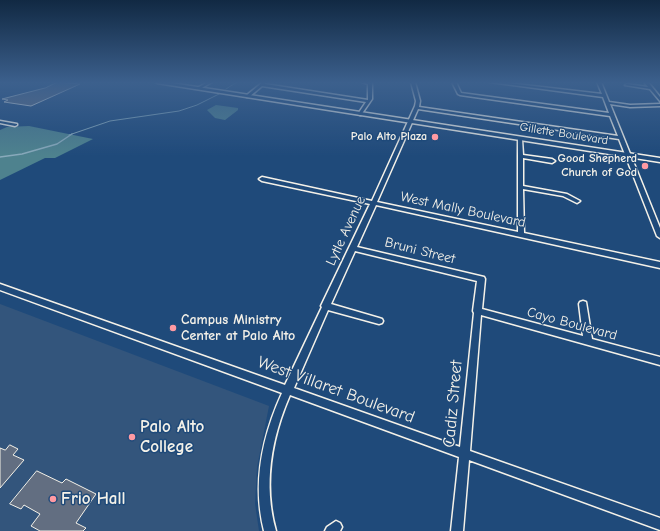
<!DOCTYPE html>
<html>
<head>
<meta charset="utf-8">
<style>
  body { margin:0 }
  canvas { display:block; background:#1f4a7a }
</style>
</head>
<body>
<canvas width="660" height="531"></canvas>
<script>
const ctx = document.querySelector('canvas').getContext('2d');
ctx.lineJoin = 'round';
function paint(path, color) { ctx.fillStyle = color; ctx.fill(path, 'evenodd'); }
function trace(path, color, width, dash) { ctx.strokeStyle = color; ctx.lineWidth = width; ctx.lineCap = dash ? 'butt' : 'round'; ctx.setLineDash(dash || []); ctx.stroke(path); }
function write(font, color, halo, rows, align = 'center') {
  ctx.font = font + ' "Comic Neue",sans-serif'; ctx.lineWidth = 3; ctx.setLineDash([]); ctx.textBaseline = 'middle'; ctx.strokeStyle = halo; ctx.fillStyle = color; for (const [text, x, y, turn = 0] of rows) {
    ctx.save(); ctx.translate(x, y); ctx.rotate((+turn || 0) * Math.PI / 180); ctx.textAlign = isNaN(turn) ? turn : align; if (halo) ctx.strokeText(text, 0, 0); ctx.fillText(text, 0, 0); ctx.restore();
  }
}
const built = new Path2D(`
  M0,304L269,406L257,467L255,504L259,531H0Z`);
const green = new Path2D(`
  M216,105L238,108V110L225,120L215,118L207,110Z
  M29,126L93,139L55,158H45L0,180V130L7,127Z`);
const streamFar1 = new Path2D(`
  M226,89L237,82
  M69,135L110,121L179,111L197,105L219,94`);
const stream = new Path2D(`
  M0,157L22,154L57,144L72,134`);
const building = new Path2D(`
  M58,82L80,84L31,106L4,102L8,100L2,99L45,88Z
  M10,445L18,449L13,455L24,460L0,488V448L5,450Z
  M37,471L62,483L66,479L96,494L76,523L86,528L83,531H40L31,526L40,514L24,505L21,509L10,504Z`);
const minor = new Path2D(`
  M208,82H212L200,89L197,88Z
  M263,82H265V84L368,100V84L362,82H369L372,83V99L361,115H360L358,114L366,102L262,86L249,97H247V95Z
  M411,82H415L420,101L419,107L618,136L610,116L460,95L458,94L452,82H456L461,93L609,113L603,97L490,82H499L602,94L597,82H601L609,102L630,105L660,104V106L630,107L610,104L660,228V238L657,236L619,139L418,109L377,202L518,232V139L520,138L522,139L523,155L552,159L555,161L552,163L523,158V186L567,194L580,201L577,203L563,196L523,189L524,233L660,262V268L376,205L357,247L484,277L485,279L482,309L583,336L579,304L580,302L583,301L586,302L592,339L660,357V365L481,315L470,451L660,518V530L469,460L463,531H451L459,457L290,395C271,439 263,484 276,531H264C252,483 262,437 282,393L0,290V284L285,385L322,307L321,306L370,204L262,181L259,179L262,177L372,201L415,106L416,101ZM355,251L477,281L473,311L474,313L460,447L294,388L328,310L379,324L382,323L383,321L382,319L379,318L331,304Z
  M644,82H648L660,97V101L650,89L625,85L627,84L648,87Z
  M0,121L17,124V125L15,126L0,123Z
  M336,521L340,523L342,527L340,531H325L327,527Z`);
const major = new Path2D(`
  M155,82H165L660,158V162L157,83Z`);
const markers = [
  [435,137,4,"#ff9aa2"],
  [645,166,4,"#ff9aa2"],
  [173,328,4,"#ff9aa2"],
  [132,437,4,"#ff9aa2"],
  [53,499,4,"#ff9aa2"]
];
const farStreetnames = [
  ["Gillette Boulevard",564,134,9]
];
const farPoinames = [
  ["Palo Alto Plaza",427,137],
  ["Good Shepherd",637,159],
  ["Church of God",637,173]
];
const streetNames = [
  ["West Mally Boulevard",463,210,12],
  ["Lytle Avenue",346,231,-65],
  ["Bruni Street",420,251,14],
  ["Cayo Boulevard",572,324,15]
];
const poiNames = [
  ["Campus Ministry",181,320],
  ["Center at Palo Alto",181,336]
];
const nearStreetnames = [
  ["West Villaret Boulevard",336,390,20],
  ["Cadiz Street",453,404,-85]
];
const nearPoinames = [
  ["Palo Alto",140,427],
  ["College",140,447],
  ["Frio Hall",61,499]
];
paint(built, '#33557c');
paint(green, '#4e828e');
trace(streamFar1, '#89aabb', 1);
trace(stream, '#89aabb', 1.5);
paint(building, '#626e81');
trace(building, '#f4f1e8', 1);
trace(minor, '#f4f1e8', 3);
trace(major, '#f4f1e8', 3);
paint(minor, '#1f4a7a');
paint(major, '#1f4a7a');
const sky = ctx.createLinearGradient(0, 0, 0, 156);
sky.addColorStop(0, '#112943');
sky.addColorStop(0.53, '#3c608d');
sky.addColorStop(1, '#3c608d00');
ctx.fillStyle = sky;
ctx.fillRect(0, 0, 660, 156);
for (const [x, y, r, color] of markers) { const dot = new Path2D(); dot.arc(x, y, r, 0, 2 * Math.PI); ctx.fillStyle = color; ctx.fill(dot); trace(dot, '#1f4a7a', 1.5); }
write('12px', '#f4f1e8', '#1f4a7a', farStreetnames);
write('bold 12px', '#f4f1e8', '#1f4a7a', farPoinames, 'right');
write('14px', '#f4f1e8', '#1f4a7a', streetNames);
write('bold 14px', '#f4f1e8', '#1f4a7a', poiNames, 'left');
write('17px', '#f4f1e8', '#1f4a7a', nearStreetnames);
write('bold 17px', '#f4f1e8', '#1f4a7a', nearPoinames, 'left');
</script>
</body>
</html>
